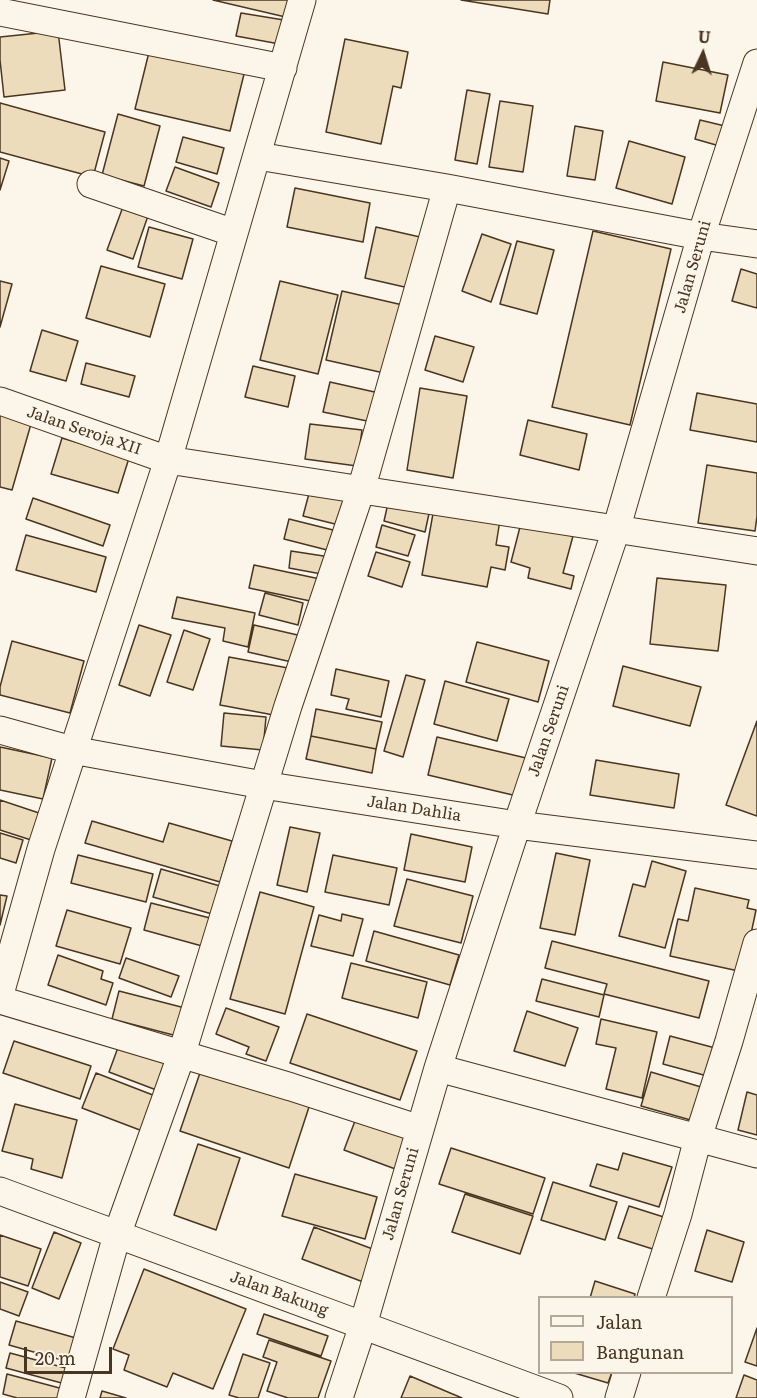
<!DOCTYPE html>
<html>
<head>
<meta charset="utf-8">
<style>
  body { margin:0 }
  #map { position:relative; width:757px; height:1398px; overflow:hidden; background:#fbf6e9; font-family:Literata,serif }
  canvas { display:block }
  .legend { position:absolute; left:538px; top:1296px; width:195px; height:78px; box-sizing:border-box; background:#fbf6e9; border:2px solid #b4a999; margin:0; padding:8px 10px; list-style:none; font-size:18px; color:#4a3520 }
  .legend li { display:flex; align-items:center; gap:12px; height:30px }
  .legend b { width:30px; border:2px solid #b4a999 }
  .north { position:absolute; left:673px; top:24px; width:60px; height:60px; -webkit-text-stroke:4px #fbf6e9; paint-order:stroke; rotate:4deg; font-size:16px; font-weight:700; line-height:24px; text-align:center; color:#4a3520 }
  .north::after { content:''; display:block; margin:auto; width:21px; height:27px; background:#4a3520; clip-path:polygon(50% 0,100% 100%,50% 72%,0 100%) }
  .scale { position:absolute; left:24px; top:1347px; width:88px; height:27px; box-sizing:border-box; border:3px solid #4a3520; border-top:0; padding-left:8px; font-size:18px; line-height:21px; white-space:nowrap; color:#4a3520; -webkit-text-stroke:4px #fbf6e9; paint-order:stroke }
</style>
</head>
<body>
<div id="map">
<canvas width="757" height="1398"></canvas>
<ul class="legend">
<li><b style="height:8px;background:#fbf6e9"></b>Jalan</li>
<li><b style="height:16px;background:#ecdcbc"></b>Bangunan</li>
</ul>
<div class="north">U</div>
<div class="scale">20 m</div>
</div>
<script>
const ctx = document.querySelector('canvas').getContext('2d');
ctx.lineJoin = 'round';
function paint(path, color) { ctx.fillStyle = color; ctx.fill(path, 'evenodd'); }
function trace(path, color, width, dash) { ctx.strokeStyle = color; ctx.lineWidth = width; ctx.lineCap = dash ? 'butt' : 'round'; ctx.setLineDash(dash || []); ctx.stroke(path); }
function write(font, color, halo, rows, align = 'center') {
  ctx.font = font + ' Literata,serif'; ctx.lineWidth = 4.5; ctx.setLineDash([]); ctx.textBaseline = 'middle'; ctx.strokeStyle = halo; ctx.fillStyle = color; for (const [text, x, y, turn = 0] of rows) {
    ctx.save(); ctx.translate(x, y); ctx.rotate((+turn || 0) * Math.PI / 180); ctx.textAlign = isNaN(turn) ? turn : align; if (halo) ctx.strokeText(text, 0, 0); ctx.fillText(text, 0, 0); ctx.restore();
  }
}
const building = new Path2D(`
  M213,0H298L294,19Z
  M461,0H550L548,14Z
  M241,13L290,21L285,45L236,36Z
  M58,31L65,90L4,97L0,60V37Z
  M345,39L408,52L401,88L393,86L381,144L326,132Z
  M151,44L246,66L230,131L135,109Z
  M663,62L728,75L720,113L656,101Z
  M467,90L490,94L477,164L455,160Z
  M500,101L533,106L523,172L489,167Z
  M0,103L105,132L93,177L0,152Z
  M118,114L160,126L144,186L102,175Z
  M700,120L729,127L723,147L695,139Z
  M575,126L603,131L595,180L567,176Z
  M183,137L224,148L217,174L176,162Z
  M629,141L685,157L672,204L616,188Z
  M0,158L9,161L0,190Z
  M175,167L219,183L211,207L166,191Z
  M295,188L370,203L363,242L287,227Z
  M124,204L149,213L133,259L107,250Z
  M149,227L193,239L182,279L138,267Z
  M376,227L420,237L409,288L365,278Z
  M593,231L671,249L630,425L552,407Z
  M482,234L511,244L491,302L462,291Z
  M517,241L554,250L537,314L500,304Z
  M101,266L165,284L150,337L86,318Z
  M741,269L757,274V308L732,301Z
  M0,281L12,284L0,327Z
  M280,281L338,295L318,374L260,360Z
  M342,291L407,306L384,373L326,360Z
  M42,330L78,341L66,381L30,371Z
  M435,336L474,347L463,382L425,370Z
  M86,363L135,376L129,397L81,384Z
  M253,366L295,376L288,407L245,397Z
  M330,382L379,393L372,422L323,412Z
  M420,388L467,396L453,478L407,470Z
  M697,393L757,404V442L690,430Z
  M0,415L33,417L12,490L0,487Z
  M528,420L587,434L579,470L520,455Z
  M310,424L362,430L357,466L305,459Z
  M62,438L129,458L118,493L51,474Z
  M707,465L757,473V516L755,531L698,523Z
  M311,486L350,497L343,526L303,516Z
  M33,498L110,525L103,546L26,519Z
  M389,499L430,509L425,532L384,521Z
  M434,508L500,520L496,545L509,547L505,570L491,567L487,587L422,575Z
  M289,519L337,531L331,551L284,539Z
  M521,523L573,536L563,573L574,576L571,589L528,578L530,568L511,562Z
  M382,525L415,535L408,556L376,547Z
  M26,535L106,557L96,592L16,570Z
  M291,551L330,557L327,575L289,568Z
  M376,552L410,562L402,587L368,576Z
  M254,565L320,579L315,602L249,588Z
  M657,578L726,585L718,651L650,644Z
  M265,593L303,603L298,625L259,615Z
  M177,597L255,613L248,647L223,641L225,628L172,618Z
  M139,625L171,635L150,696L119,685Z
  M254,625L302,636L296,663L248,652Z
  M184,630L210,639L193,690L167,682Z
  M12,641L84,661L70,713L0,695V687Z
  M477,642L549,661L538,702L466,682Z
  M229,657L288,668L279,716L220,705Z
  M623,666L701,687L690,726L613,706Z
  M336,669L389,681L381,717L346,709L349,699L331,695Z
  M406,675L425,680L403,757L384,751Z
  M445,681L509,699L497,741L434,724Z
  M316,709L382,722L376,749L311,736Z
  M224,713L266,717L263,750L221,746Z
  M757,721V816L726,805Z
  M311,736L376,749L372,773L306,759Z
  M437,737L526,758L517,796L428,775Z
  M0,747L52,758L43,799L0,790Z
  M596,760L679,774L674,808L590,795Z
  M0,800L39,813L31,840L0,830Z
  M92,821L163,842L169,823L232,841L220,882L85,843Z
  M290,827L320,833L307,892L277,885Z
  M0,833L23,840L16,863L0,858Z
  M411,834L472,847L465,882L404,870Z
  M556,853L590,860L575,935L540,928Z
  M78,855L153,874L146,902L71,883Z
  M333,855L397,868L389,905L325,892Z
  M652,861L686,871L665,948L619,936L633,884L645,887Z
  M161,869L220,886L212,914L153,897Z
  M407,879L473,896L461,943L394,926Z
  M695,888L749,900L747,908L756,910L743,972L670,956L678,919L688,921Z
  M260,892L314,907L285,1014L230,999Z
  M0,895L7,896L0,925Z
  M151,903L210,918L202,946L144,930Z
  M67,910L131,928L120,964L56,946Z
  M342,914L363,919L353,956L311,946L319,915L341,921Z
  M374,931L459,955L450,985L366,961Z
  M552,941L709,981L699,1018L604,994L607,984L545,968Z
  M58,955L103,971L101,979L113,983L106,1005L48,985Z
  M126,958L179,976L171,997L119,978Z
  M351,963L427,982L418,1018L342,998Z
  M542,979L604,995L599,1017L536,1001Z
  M119,991L185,1008L177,1036L112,1019Z
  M226,1008L279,1027L266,1061L246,1054L249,1047L216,1034Z
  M527,1011L578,1028L565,1066L514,1051Z
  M307,1014L417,1051L400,1100L290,1063Z
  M601,1019L657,1032L642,1098L606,1089L616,1048L596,1044Z
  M670,1036L719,1049L711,1077L663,1064Z
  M14,1041L91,1066L80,1099L3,1073Z
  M120,1042L170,1061L159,1091L109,1072Z
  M202,1067L310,1104L289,1168L180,1131Z
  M651,1072L711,1090L701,1123L641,1106Z
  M96,1073L158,1097L145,1132L82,1108Z
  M747,1092L757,1095V1135L738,1130Z
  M15,1104L77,1120L62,1178L31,1169L33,1159L2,1151Z
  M358,1113L412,1134L398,1170L344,1150Z
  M198,1144L240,1158L216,1230L174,1215Z
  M451,1148L545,1178L533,1214L439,1184Z
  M623,1153L672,1167L659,1207L590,1186L597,1164L618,1170Z
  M295,1174L377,1197L365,1239L282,1216Z
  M553,1182L617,1202L605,1240L541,1220Z
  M465,1194L533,1216L520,1254L452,1232Z
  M629,1206L670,1219L659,1251L618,1238Z
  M314,1227L378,1251L366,1283L302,1259Z
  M707,1230L744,1242L732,1282L695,1271Z
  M54,1232L81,1243L59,1299L32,1288Z
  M0,1235L41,1249L28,1286L0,1277Z
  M144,1269L246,1309L213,1389L173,1373L167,1387L124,1370L129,1355L113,1349Z
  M595,1281L635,1294L634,1298H590Z
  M0,1282L28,1292L19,1316L0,1309Z
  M264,1314L328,1336L321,1356L257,1334Z
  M16,1321L83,1340L76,1364L9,1345Z
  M757,1328V1366L745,1362Z
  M269,1340L331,1361L318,1398H288L267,1391L277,1362L263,1357Z
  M10,1353L73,1370L69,1385L6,1368Z
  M243,1354L270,1363L258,1398H239L229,1395Z
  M571,1372H612L608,1383Z
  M7,1374L67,1390L65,1398H17L3,1394Z
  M744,1375L757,1380V1398H736Z
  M410,1376L462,1398H401Z
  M102,1391L126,1398H100Z`);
const street = new Path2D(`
  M0,12L283,68
  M258,156L447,188L701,236L757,244
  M91,184L234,233
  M0,401L168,460L757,551
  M0,730L72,750L263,785L517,825L757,855
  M0,994L41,849L168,460L302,0
  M0,1000L291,1087L420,1129
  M438,1068L757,1154
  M0,1191L559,1398
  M651,1298L678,1214L698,1138L729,1041L757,943
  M71,1398L117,1235L181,1056L288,706L361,490L447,188
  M339,1398L363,1325L438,1068L517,825L616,530L701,236L757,63
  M619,1398L627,1372`);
const streetNames = [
  ["Jalan Seruni",693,267,-74],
  ["Jalan Seroja XII",84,431,19],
  ["Jalan Seruni",549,731,-71],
  ["Jalan Dahlia",414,809,9],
  ["Jalan Seruni",401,1194,-74],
  ["Jalan Bakung",279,1294,20]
];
paint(building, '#ecdcbc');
trace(building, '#4a3520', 1.5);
trace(street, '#4a3520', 29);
trace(street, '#fbf6e9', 27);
write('16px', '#4a3520', '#fbf6e9', streetNames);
</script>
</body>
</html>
